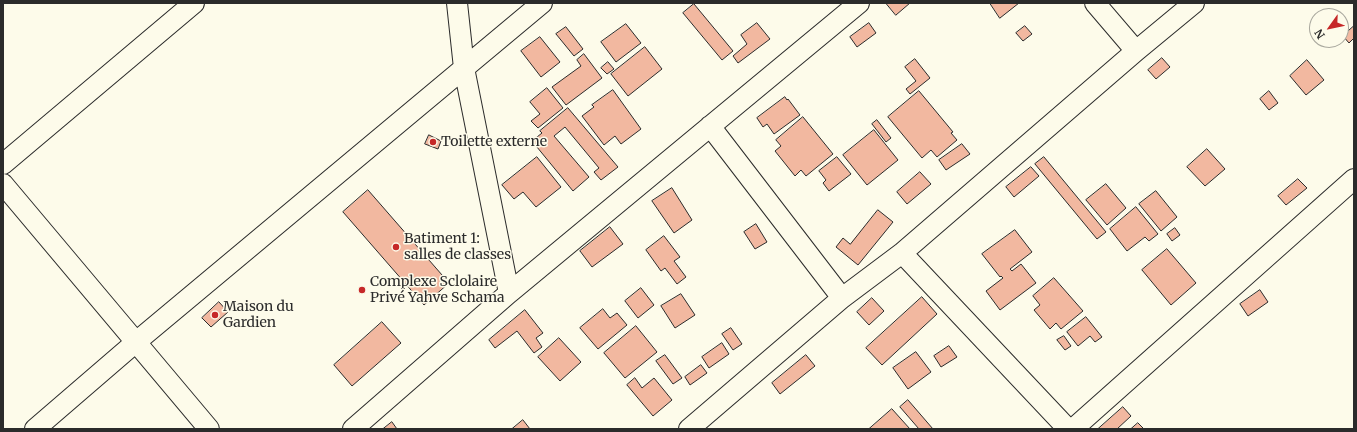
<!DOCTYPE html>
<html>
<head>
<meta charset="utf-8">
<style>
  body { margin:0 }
  #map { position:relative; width:1357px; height:432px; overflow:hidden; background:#fdfbea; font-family:Merriweather,serif }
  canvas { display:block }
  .frame { position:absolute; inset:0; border:4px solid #2b2b2b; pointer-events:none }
  .north { position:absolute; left:1309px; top:8px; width:40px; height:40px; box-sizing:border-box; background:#fdfbea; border:1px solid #a9a89e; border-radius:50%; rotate:237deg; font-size:11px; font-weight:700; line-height:16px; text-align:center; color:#2b2b2b }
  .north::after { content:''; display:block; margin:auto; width:14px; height:18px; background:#c62828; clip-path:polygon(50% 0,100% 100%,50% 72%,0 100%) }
</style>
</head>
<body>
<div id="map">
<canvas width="1357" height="432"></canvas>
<div class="frame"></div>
<div class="north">N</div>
</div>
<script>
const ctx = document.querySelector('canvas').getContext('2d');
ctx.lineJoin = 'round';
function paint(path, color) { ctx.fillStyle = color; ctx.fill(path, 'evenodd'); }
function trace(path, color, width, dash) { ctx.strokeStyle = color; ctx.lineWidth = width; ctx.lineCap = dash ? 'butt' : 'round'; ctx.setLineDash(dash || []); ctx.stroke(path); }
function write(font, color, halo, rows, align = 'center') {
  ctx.font = font + ' Merriweather,serif'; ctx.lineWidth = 3; ctx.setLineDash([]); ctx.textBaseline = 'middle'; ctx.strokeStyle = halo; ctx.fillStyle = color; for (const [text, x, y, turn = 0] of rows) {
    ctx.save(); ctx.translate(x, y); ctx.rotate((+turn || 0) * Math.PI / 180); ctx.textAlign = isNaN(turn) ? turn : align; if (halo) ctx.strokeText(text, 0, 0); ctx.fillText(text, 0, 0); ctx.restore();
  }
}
const building = new Path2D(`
  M886,3H910L896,15Z
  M990,3H1019L1000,18Z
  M694,4L733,51L722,60L683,13Z
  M757,23L770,39L738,63L733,56L747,44L741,35Z
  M869,23L876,33L857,47L850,37Z
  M626,24L641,43L616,62L601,42Z
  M1025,26L1032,34L1023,41L1016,33Z
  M1354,26V38L1349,43L1343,36Z
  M566,27L583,49L574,56L556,34Z
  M540,37L560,62L541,77L521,51Z
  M645,47L662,69L628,96L611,74Z
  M584,54L602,78L566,105L552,87L581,66L577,60Z
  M1162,58L1170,67L1156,79L1148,70Z
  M915,59L930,78L910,94L906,89L916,81L905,67Z
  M1307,60L1324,80L1306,95L1290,76Z
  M608,62L614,69L607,74L601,68Z
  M547,88L563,108L538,128L531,121L540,114L530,102Z
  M613,90L641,129L621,144L615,136L604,145L582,116L594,107L592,105Z
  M919,91L953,132L951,133L957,140L937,157L931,150L922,158L888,117Z
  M1269,91L1278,103L1269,110L1260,99Z
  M785,97L787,100L788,99L800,115L774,134L767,124L763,127L757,118Z
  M568,108L618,167L601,180L594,172L599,168L565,127L554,136L589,177L573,191L532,141L542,133L540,131Z
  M803,117L833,154L806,176L801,170L795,176L775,151L781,146L776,140Z
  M877,120L891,138L886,142L872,124Z
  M874,130L898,160L867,185L843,155Z
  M429,135L441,141L438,149L425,144Z
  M962,144L970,154L946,170L939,160Z
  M1207,149L1225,169L1205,186L1187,167Z
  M537,157L561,187L536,207L523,192L514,199L502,185Z
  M837,157L851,174L829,191L823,183L826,180L819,171Z
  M1044,157L1106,232L1097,239L1035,164Z
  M1031,167L1039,176L1014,197L1006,187Z
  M920,172L931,184L907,204L897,192Z
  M1298,179L1307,188L1286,205L1278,196Z
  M1106,184L1126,208L1107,225L1086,200Z
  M672,188L692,220L674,233L652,201Z
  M368,190L449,283L424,305L343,212Z
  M1156,191L1177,217L1161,231L1139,204Z
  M1136,207L1158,234L1149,241L1145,237L1127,251L1110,229Z
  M878,210L893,222L858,265L836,247L843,238L850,244Z
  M756,224L767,242L755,249L744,232Z
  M610,227L623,244L592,267L580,251Z
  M1175,228L1180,235L1172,241L1167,234Z
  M1015,230L1032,252L1010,269L1012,271L1021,264L1036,283L1000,310L986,291L1003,278L1001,276L1000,277L982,254Z
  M664,236L680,257L674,261L686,277L677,284L665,268L661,271L646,250Z
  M1167,249L1196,283L1171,305L1142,270Z
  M1054,278L1083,311L1061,329L1056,323L1050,329L1034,310L1040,305L1033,296Z
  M641,288L654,305L638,318L625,301Z
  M1260,290L1268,302L1248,316L1240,304Z
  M681,294L695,315L675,328L661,306Z
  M922,297L937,314L882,365L866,348Z
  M872,298L884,311L869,325L857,312Z
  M219,302L228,312L211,327L202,318Z
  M603,309L610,318L617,313L627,325L598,349L580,328Z
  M525,310L543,333L536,338L542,347L534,353L517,331L495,348L489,340Z
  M1086,317L1102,337L1095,342L1090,336L1078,346L1067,332Z
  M382,322L401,343L352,386L334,365Z
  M636,326L657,352L625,378L604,353Z
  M731,328L742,344L733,350L722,334Z
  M1064,336L1071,346L1065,350L1057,340Z
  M559,338L581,362L560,381L538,357Z
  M722,343L729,354L709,368L702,357Z
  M949,346L957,357L941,367L934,356Z
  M916,352L931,372L908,389L893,368Z
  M665,355L682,378L673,384L656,361Z
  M806,355L815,366L780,394L772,383Z
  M701,365L707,373L690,385L685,377Z
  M635,378L642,388L654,378L672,400L653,416L627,385Z
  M908,400L933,429H919L900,407Z
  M1123,407L1131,416L1117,429H1098Z
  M892,409L910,429H869Z
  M523,420L530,429H512Z
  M392,422L397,429H383Z
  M1138,423L1144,429H1131Z`);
const street = new Path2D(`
  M457,3L464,68L509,293
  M1095,3L1136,51
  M710,126L842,298
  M3,164L194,3
  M3,184L209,429
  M902,253L1068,429
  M35,429L136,342L542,3
  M353,429L509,293L859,3
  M689,429L842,298L902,253L1136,51L1194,3
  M1073,429L1354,179`);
const markers = [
  [433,142,4,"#c62828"],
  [396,247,4,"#c62828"],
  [362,290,4,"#c62828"],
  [215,315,4,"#c62828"]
];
const poiNames = [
  ["Toilette externe",441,142],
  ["Batiment 1:",404,239],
  ["salles de classes",404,255],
  ["Complexe Sclolaire",370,282],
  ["Privé Yahve Schama",370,298],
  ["Maison du",223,307],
  ["Gardien",223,323]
];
paint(building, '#f2b8a0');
trace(building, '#2b2b2b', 1);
trace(street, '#2b2b2b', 22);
trace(street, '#fdfbea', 20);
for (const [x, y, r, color] of markers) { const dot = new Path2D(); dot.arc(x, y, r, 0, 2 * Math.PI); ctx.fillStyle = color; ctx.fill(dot); trace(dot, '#fdfbea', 1.5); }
write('14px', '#2b2b2b', '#fdfbea', poiNames, 'left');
</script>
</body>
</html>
